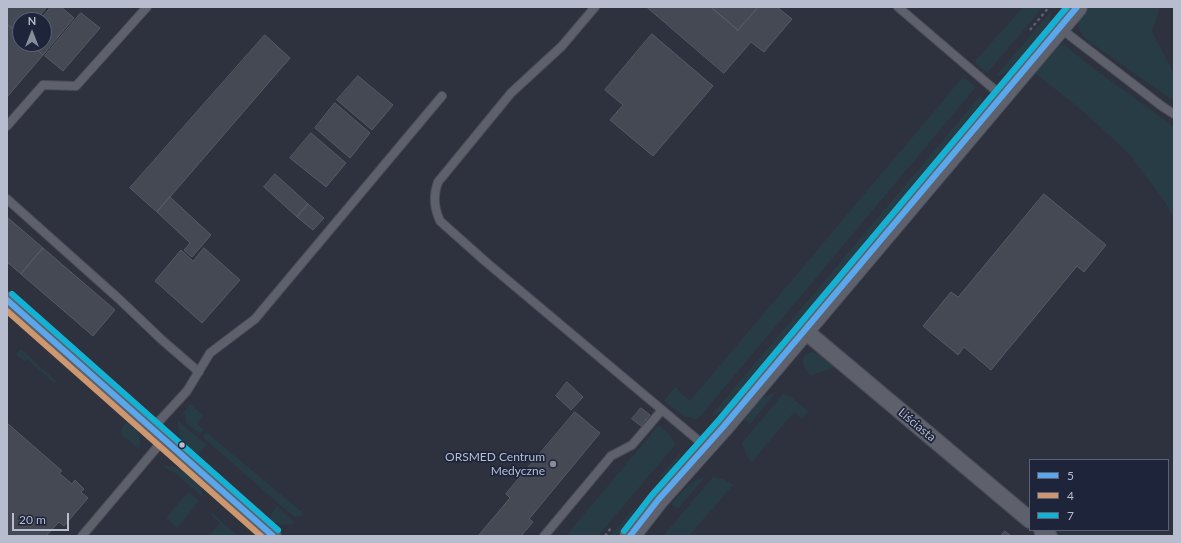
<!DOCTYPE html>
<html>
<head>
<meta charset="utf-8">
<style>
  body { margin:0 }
  #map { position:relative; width:1181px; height:543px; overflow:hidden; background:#2d323e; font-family:Lato,sans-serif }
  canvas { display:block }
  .frame { position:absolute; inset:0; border:8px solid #b7bdcf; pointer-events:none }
  .legend { position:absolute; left:1029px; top:459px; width:140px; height:72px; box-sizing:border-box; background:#1e253b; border:1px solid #5b6276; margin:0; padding:5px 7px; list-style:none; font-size:12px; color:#b7bdcf }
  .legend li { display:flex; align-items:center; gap:8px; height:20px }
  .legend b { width:20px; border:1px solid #5b6276 }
  .north { position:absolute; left:12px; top:12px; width:40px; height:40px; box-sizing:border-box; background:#1e253b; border:1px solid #5b6276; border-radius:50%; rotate:0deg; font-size:11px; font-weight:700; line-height:16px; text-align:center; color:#b7bdcf }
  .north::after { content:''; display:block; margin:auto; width:14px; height:18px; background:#878c9c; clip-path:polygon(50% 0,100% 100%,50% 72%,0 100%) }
  .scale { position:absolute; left:12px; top:513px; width:57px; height:18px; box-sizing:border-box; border:2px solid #b7bdcf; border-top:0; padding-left:5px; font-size:12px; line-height:14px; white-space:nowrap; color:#b7bdcf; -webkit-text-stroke:3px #1e253b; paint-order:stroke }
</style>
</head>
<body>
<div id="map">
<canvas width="1181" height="543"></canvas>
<div class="frame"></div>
<ul class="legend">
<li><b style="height:5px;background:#5aa8eb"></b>5</li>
<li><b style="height:5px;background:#cd976f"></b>4</li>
<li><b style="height:5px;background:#13b2d5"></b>7</li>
</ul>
<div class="north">N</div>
<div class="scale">20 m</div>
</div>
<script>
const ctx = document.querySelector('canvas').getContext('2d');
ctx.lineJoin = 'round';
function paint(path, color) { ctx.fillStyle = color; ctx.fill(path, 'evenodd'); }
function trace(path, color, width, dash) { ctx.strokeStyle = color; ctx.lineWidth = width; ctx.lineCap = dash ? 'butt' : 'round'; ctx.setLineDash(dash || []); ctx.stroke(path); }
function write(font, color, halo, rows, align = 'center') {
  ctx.font = font + ' Lato,sans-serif'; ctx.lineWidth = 3.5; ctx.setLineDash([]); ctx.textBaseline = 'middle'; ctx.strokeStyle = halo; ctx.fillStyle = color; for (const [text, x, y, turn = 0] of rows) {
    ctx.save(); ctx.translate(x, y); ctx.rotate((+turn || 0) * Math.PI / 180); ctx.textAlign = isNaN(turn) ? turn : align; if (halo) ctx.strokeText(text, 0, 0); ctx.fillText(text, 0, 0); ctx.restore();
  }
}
const green = new Path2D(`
  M1023,7H1043L987,73L975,63L976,60Z
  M1088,7H1160L1152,32L1174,73V101L1094,45C1085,38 1074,30 1080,17C1081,14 1086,10 1088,7Z
  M1051,11L1050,22L1046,26L1008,72L998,76V74Z
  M1060,45H1065L1085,62L1174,127V218L1165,202L1130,155L1083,111L1035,73L1056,47Z
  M963,77L976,87L697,420L683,415L664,401L675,387L690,401Z
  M981,95L982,100L977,108L724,409L712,417H710Z
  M21,349L56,381L54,383L27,359L25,362L16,354Z
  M813,352L820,355L835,367L811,375C802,368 798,354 813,352Z
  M776,392L752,422L749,424L743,418L761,398Z
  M783,394L790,396L808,411L802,419L794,412L752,462L747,456L742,443Z
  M190,404L203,415L197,424L204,430L202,432L198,433L186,422V415L183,413Z
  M128,421C138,427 142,438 139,449L123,436L121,432L123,426Z
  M178,421L207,445L199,454H195C183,444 178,438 178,421Z
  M658,426H660L670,435L675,443V445L598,536H566Z
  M206,432L304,514C297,519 294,516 287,511L204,438V435Z
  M680,453C682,463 668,472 661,478L660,476Z
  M162,466C177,463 207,481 202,497L175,473Z
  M705,477L680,506L678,508L672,505V503C682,492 689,481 705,477Z
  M713,477L723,479L733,485L689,536H663Z
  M188,492L199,501L177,528L166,518Z
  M277,506L295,523C286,526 279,525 271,520L270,515Z
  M635,507L636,508L617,536H610Z
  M212,513L238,536H209L220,523L212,516Z`);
const building = new Path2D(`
  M7,7H47L36,20H20V35L7,24Z
  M51,7H61L74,18L43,55L31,44H44V20H40Z
  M647,7H711L738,30L758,7H777L792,19L764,52L751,42L724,73Z
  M711,7H758L738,30Z
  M81,13L100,28L63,71L45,56Z
  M7,24L20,35V44H31L43,55L7,97Z
  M652,34L713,86L653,156L610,120L623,105L605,90Z
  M265,35L290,58L157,212L130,188Z
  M358,76L393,105L372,130L337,100Z
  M335,103L370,133L350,158L315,128Z
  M311,133L346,163L326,187L290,158Z
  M275,174L308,204L297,217L264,187Z
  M1044,194L1106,245L1084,272L1077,266L991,370L964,347L958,355L923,326L951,292L958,297Z
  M170,197L211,235L192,257L184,250L190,243L157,212Z
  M308,204L324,218L313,230L297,217Z
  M7,217L43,248L21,274L7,262Z
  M43,248L115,310L93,336L21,274Z
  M204,248L240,280L202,323L155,281L181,250L193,261Z
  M567,382L583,397L571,410L556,396Z
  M641,408L650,415L641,426L632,419Z
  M575,412L600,433L529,519L533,522L521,536H478L510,498L506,494Z
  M7,423L62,471L59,473L72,484L75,480L84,489L81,492L88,498L64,526L59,522L46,536H7Z
  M1005,531L1011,536H1001Z`);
const path = new Path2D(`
  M1030,30L1049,7
  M605,536L611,528`);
const service = new Path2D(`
  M595,7L562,46L511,93L438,182C433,196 434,207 440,221L486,262L705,446
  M898,7L1002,96
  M1060,28L1163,107L1174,114
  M7,126L43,85L76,86L147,7
  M7,199L119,299L162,340L199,372
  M152,429L187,391L210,353L255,319L442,96
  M82,536L164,439
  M544,536L611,456L632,445L662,410`);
const minor = new Path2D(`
  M7,300L273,536
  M804,330L1030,520
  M1042,530L1049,536`);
const tertiary = new Path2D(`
  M630,536L658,500L724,426L1077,7`);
const bus1 = new Path2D(`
  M7,300L273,536
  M630,536L658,500L724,426L1077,7`);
const bus2 = new Path2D(`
  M7,311L261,536`);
const bus3 = new Path2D(`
  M12,294L278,530
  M624,531L652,495L718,421L1067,7`);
const markers = [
  [182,445,3.5,"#b7bdcf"],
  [553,464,4,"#878c9c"]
];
const streetNames = [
  ["Liściasta",917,425,40]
];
const poiNames = [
  ["ORSMED Centrum",545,457],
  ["Medyczne",545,471]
];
paint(green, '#283c46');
paint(building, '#454954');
trace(building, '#555a65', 1);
trace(service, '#4a4d57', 10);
trace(minor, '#4a4d57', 18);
trace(tertiary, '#4a4d57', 22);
trace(path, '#5a5f69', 2.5, [3, 3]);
trace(service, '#5e616b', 8);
trace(minor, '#5e616b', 16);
trace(tertiary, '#5e616b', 20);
trace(bus1, '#5aa8eb', 6);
trace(bus2, '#cd976f', 6);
trace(bus3, '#13b2d5', 6);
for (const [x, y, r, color] of markers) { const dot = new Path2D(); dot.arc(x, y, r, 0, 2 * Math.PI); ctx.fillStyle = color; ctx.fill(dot); trace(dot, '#1e253b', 1.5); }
write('12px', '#b7bdcf', '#1e253b', streetNames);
write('12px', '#b7bdcf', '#1e253b', poiNames, 'right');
</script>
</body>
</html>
